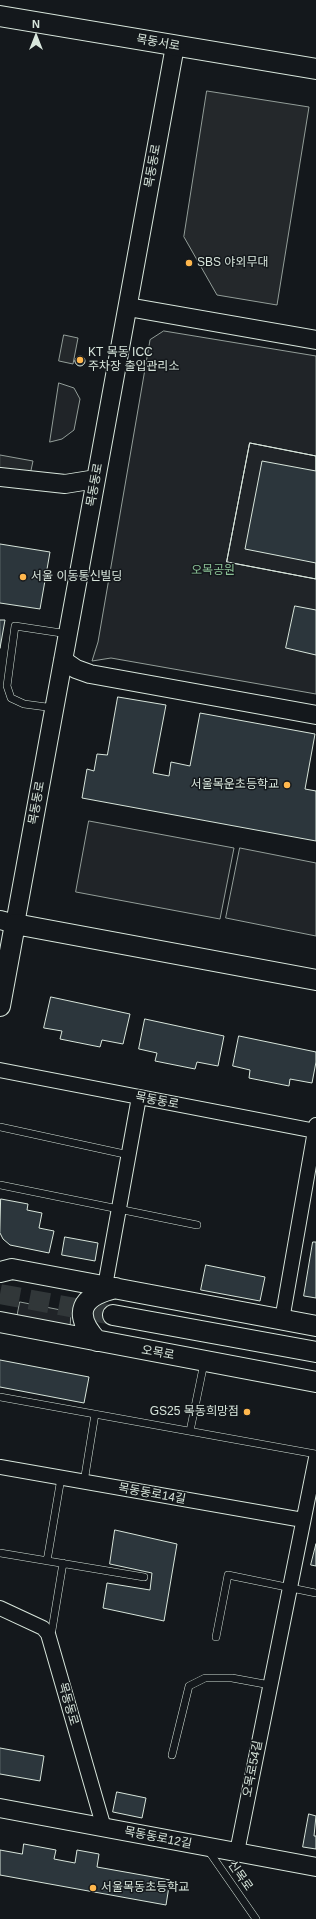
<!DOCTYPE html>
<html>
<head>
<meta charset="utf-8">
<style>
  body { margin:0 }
  #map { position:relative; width:316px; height:1919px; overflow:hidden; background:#14181c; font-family:Arial,sans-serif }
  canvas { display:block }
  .north { position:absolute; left:16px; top:16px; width:40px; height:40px; -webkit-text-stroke:3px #14181c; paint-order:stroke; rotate:0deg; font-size:11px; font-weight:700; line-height:16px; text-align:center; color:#d8e6dc }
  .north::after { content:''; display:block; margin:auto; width:14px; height:18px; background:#d8e6dc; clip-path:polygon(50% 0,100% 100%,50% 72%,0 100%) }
</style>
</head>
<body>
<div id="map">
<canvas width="316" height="1919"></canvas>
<div class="north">N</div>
</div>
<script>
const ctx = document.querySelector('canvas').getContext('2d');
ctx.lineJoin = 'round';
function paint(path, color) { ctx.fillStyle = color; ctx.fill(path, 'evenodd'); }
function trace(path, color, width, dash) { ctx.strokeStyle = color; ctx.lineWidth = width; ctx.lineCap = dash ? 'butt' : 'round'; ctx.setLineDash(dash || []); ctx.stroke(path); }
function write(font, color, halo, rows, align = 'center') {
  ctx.font = font + ' Arial,"Noto Sans KR",sans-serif'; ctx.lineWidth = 3; ctx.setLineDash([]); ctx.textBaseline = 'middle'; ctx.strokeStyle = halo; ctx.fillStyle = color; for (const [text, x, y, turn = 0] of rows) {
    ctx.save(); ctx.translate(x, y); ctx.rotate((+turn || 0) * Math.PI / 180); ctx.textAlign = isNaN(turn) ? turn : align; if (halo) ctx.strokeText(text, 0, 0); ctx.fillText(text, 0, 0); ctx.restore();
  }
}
const green = new Path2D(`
  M164,331L316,356V694L111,658L92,661L98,642L150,340Z
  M59,383L74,388L80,399L74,430L62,439L50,442Z
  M89,821L234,848L220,919L76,892Z
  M240,848L316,863V936L226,918Z
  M20,1302L71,1312L70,1328L16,1323Z`);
const parking = new Path2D(`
  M207,91L309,107L277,305L217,295L184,237Z
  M64,335L78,338L73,364L59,361Z
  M0,455L33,461L30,475L0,470Z`);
const building = new Path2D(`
  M75 361a5 5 0 1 1 10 0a5 5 0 1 1-10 0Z
  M250,443L316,456V471L262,461L245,549L316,563V579L227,562Z
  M250,443L316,456V579L227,562Z
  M0,544L50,552L40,609L0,603Z
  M295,606L316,610V655L286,648Z
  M0,620H5L0,648Z
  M118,697L166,705L153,773L169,776L171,762L190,766L200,713L315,734L305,789L316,791V841L82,798L87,769L94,771L97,754L107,755Z
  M51,997L130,1014L123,1044L102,1040L100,1047L60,1039L62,1031L44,1028Z
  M145,1019L224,1036L218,1066L197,1062L195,1069L155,1061L157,1053L139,1049Z
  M239,1036L316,1052V1062L312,1083L290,1079L289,1086L249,1078L250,1070L233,1066Z
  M1,1199L28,1204L27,1210L42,1213L39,1228L54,1231L49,1253L10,1245L3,1239L0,1233Z
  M65,1237L98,1243L95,1261L62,1255Z
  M313,1242H316V1298L304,1296Z
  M206,1265L265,1277L260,1301L201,1290Z
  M0,1360L89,1377L84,1403L0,1387Z
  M115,1530L177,1544L164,1621L103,1608L107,1583L150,1590L152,1573L110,1564Z
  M316,1544V1566L311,1565Z
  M0,1748L44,1756L40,1781L0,1774Z
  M117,1792L146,1798L142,1818L113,1812Z
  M309,1814L316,1816L314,1836H316V1849L303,1847Z
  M24,1844L56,1850L54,1859L75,1863L77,1850L99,1854L97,1867L170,1880L166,1905L0,1875V1850L22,1854Z`);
const secondaryTunnel = new Path2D(`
  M0,1294L113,1315`);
const service = new Path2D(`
  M54,708L24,704L11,698L7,686L15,626L68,634
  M0,1127L129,1155
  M0,1185L197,1225
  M0,1397L316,1454
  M190,1431L204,1363
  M84,1482L95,1414
  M0,1553L144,1577
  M47,1561L61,1478
  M48,1634L52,1630L63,1563
  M216,1637L228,1575L316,1593
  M172,1755L189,1686L205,1678H232L270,1685
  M208,1850L256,1919`);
const minor = new Path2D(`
  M0,1070L315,1131
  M105,1286L139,1097
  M282,1320L316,1125
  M0,1467L303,1520
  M0,1608L43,1628L48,1634L104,1828
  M237,1852L316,1458`);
const tertiary = new Path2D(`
  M128,307L316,340
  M0,477L65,484L96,479
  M63,660L76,669L90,674L316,715
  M0,920L15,924L175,46
  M0,1808L316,1867`);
const secondary = new Path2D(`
  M0,16L316,69
  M0,1006L15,924L316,980
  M0,1272L12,1269L316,1326
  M113,1315L316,1352
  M0,1322L316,1382
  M97,1341C72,1313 81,1296 116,1288`);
const markers = [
  [189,263,4,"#ffb74d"],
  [80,360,4,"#ffb74d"],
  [23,577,4,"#ffb74d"],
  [287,785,4,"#ffb74d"],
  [247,1412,4,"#ffb74d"],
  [93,1888,4,"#ffb74d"]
];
const streetNames = [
  ["목동서로",158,43,10],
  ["목동동로",153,166,-80],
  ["목동동로",95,485,-80],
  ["목동동로",37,803,-80],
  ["목동동로",157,1101,11],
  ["오목로",158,1353,10],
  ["목동동로14길",152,1494,10],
  ["목동동로",68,1704,74],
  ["오목로54길",253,1769,-79],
  ["목동동로12길",158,1838,11],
  ["신목로",240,1876,55]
];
const poiNames = [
  ["SBS 야외무대",197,263],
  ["KT 목동 ICC",88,353],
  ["주차장 출입관리소",88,367],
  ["서울 이동통신빌딩",31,577],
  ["서울목운초등학교",279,785,"right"],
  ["GS25 목동희망점",239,1412,"right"],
  ["서울목동초등학교",101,1888]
];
const parkNames = [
  ["오목공원",213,571]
];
paint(green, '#202428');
trace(green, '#939e99', 1);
paint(parking, '#24282b');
trace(parking, '#939e99', 1);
paint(building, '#2c363c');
trace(building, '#d8e6dc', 1);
trace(secondaryTunnel, '#313739', 20, [20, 10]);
trace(service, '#d8e6dc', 8);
trace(minor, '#d8e6dc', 16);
trace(tertiary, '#d8e6dc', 20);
trace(secondary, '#d8e6dc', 22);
trace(service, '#14181c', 7);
trace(minor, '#14181c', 14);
trace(tertiary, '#14181c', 18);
trace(secondary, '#14181c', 20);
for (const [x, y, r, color] of markers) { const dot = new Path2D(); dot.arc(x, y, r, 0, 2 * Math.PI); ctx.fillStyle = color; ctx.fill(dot); trace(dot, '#14181c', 1.5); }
write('12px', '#d8e6dc', '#14181c', streetNames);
write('12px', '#d8e6dc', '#14181c', poiNames, 'left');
write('12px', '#8ac095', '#14181c', parkNames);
</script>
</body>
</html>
